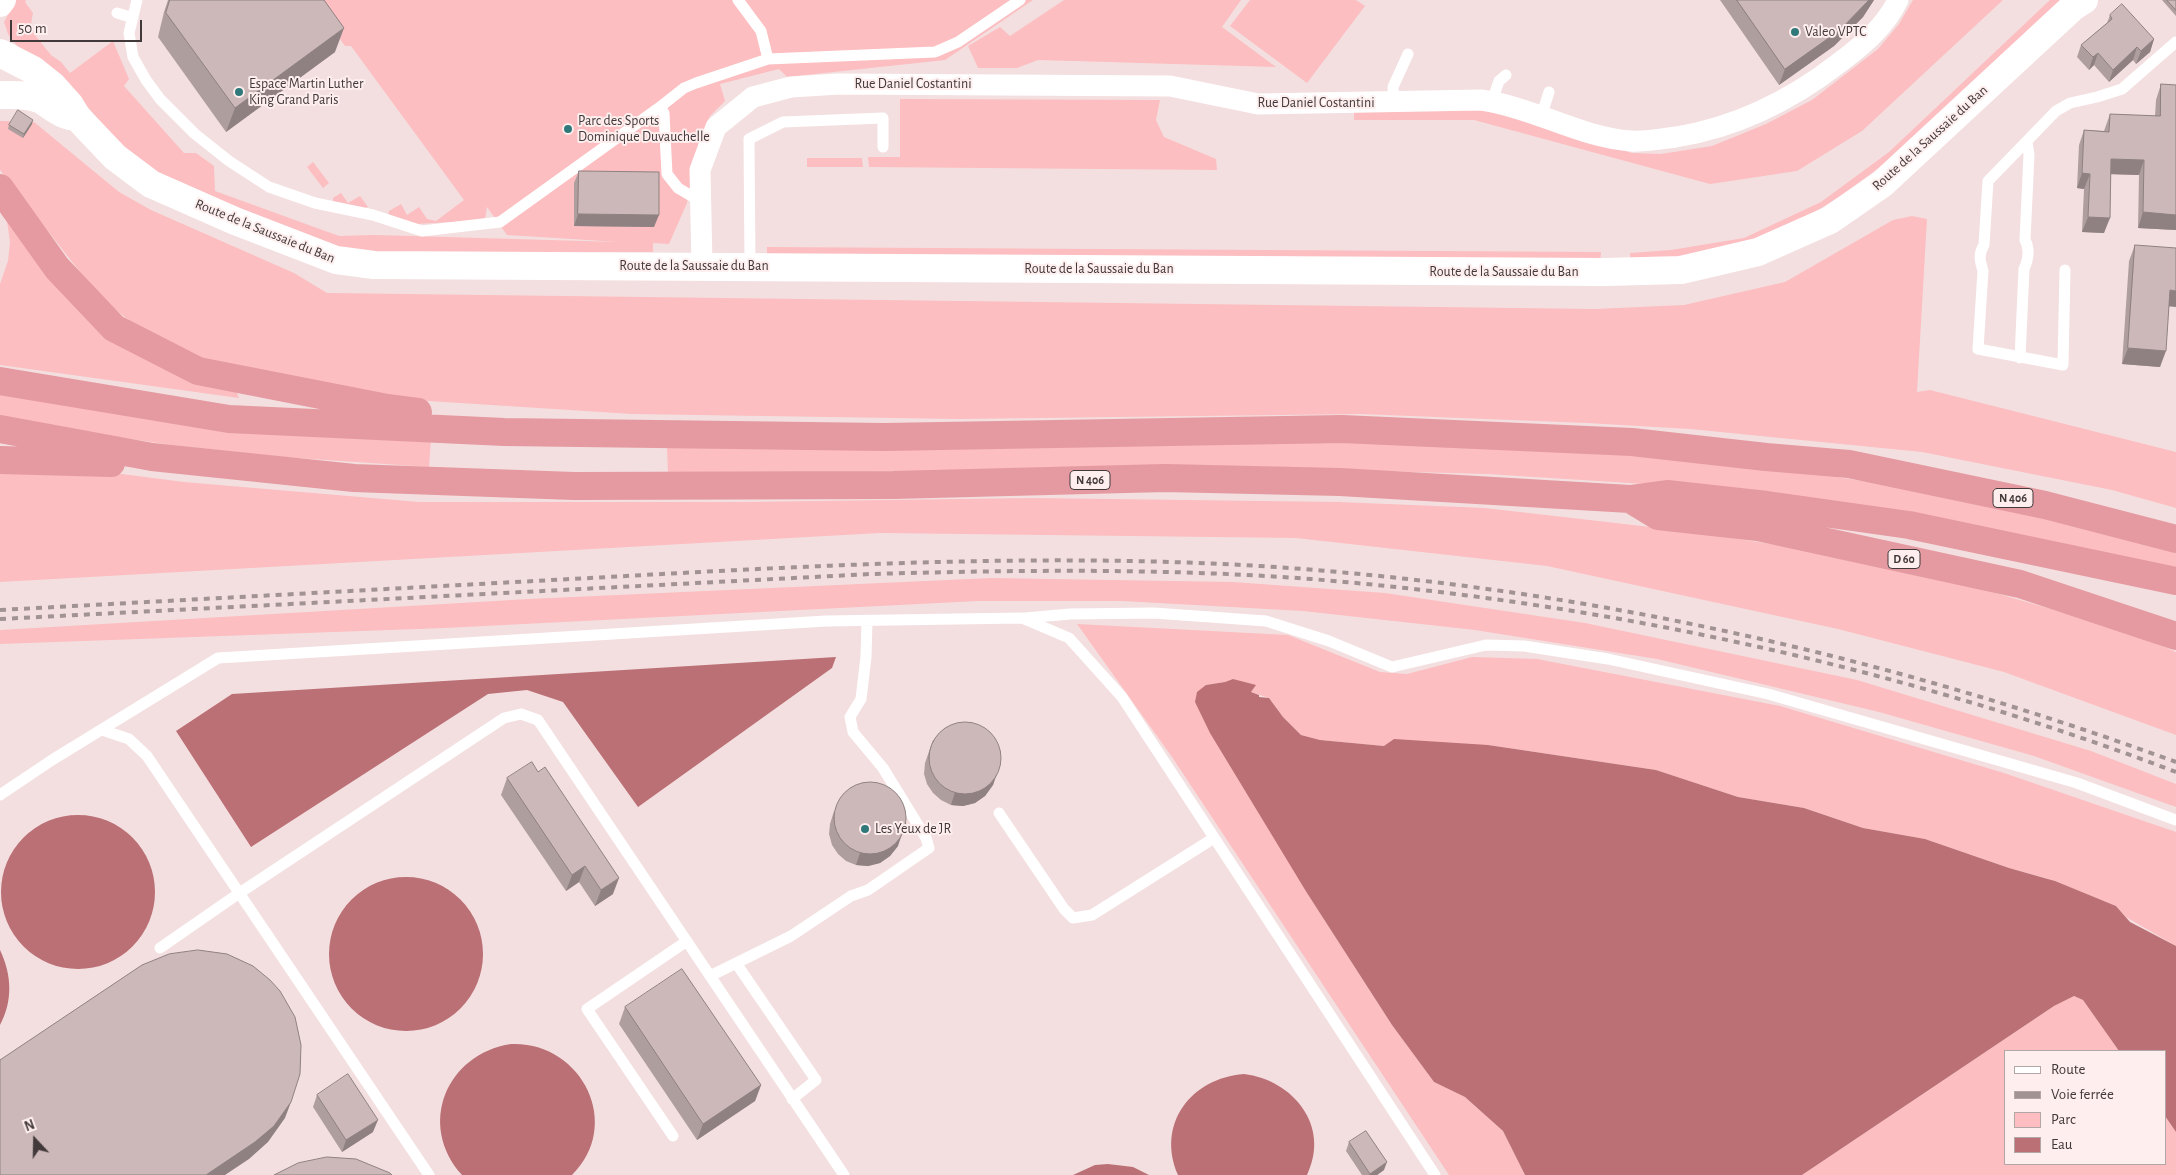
<!DOCTYPE html>
<html>
<head>
<meta charset="utf-8">
<style>
  body { margin:0 }
  #map { position:relative; width:2176px; height:1175px; overflow:hidden; background:#f4dfe0; font-family:"Alegreya Sans",sans-serif }
  canvas { display:block }
  .legend { position:absolute; left:2004px; top:1050px; width:162px; height:115px; box-sizing:border-box; background:#feeeee; border:1px solid #b3a6a6; margin:0; padding:6px 9px; list-style:none; font-size:15px; color:#42393a }
  .legend li { display:flex; align-items:center; gap:10px; height:25px }
  .legend b { width:25px; border:1px solid #b3a6a6 }
  .north { position:absolute; left:10px; top:1115px; width:50px; height:50px; -webkit-text-stroke:4px #feeeee; paint-order:stroke; rotate:339deg; font-size:14px; font-weight:700; line-height:20px; text-align:center; color:#42393a }
  .north::after { content:''; display:block; margin:auto; width:18px; height:22px; background:#42393a; clip-path:polygon(50% 0,100% 100%,50% 72%,0 100%) }
  .scale { position:absolute; left:10px; top:20px; width:132px; height:22px; box-sizing:border-box; border:2px solid #42393a; border-top:0; padding-left:6px; font-size:15px; line-height:18px; white-space:nowrap; color:#42393a; -webkit-text-stroke:4px #feeeee; paint-order:stroke }
</style>
</head>
<body>
<div id="map">
<canvas width="2176" height="1175"></canvas>
<ul class="legend">
<li><b style="height:6px;background:#fff"></b>Route</li>
<li><b style="height:6px;background:#a19293"></b>Voie ferrée</li>
<li><b style="height:14px;background:#fcbec0"></b>Parc</li>
<li><b style="height:14px;background:#ba7075"></b>Eau</li>
</ul>
<div class="north">N</div>
<div class="scale">50 m</div>
</div>
<script>
const ctx = document.querySelector('canvas').getContext('2d');
ctx.lineJoin = 'round';
function paint(path, color) { ctx.fillStyle = color; ctx.fill(path, 'evenodd'); }
function trace(path, color, width, dash) { ctx.strokeStyle = color; ctx.lineWidth = width; ctx.lineCap = dash ? 'butt' : 'round'; ctx.setLineDash(dash || []); ctx.stroke(path); }
function write(font, color, halo, rows, align = 'center') {
  ctx.font = font + ' "Alegreya Sans",sans-serif'; ctx.lineWidth = 4; ctx.setLineDash([]); ctx.textBaseline = 'middle'; ctx.strokeStyle = halo; ctx.fillStyle = color; for (const [text, x, y, turn = 0] of rows) {
    ctx.save(); ctx.translate(x, y); ctx.rotate((+turn || 0) * Math.PI / 180); ctx.textAlign = isNaN(turn) ? turn : align; if (halo) ctx.strokeText(text, 0, 0); ctx.fillText(text, 0, 0); ctx.restore();
  }
}
const green = new Path2D(`
  M16,0H26L25,2L33,13L30,29L51,55L61,62L70,73L113,41L129,79L124,86L184,153H196L214,166L215,191L339,236L375,235L619,242L507,235L487,207L485,220L417,224L388,215L389,211L401,204L407,215L419,207L427,219L436,221L464,200L351,46H345L312,0H1033L945,60L787,77L779,69L720,84L725,101L710,116L699,142L687,203L669,244L653,243V252L389,255L335,247L198,193L157,173L113,139L69,83L43,63L18,47L8,34L4,22Z
  M1064,0H1241L1222,27L1276,67L1038,60L1017,68H978L968,46L1000,27L1010,36Z
  M1250,0H1356L1365,6L1307,83L1230,26Z
  M1913,0H2003L1862,131L1797,171L1710,184L1474,120H1354V112L1477,108L1632,153L1661,154L1712,146L1766,124L1812,100L1878,49L1899,24Z
  M2050,0H2063L1884,164L1842,195L1813,213L1742,244L1671,258L1631,263L1630,253L1671,250L1744,238L1821,202L1889,152Z
  M900,99L1160,100L1156,120L1164,137L1216,159L1217,170L869,167L868,157H900Z
  M0,121L34,122L119,192L151,210L294,273L327,293L1595,309L1684,305L1785,282L1893,220L1912,216L1927,219L1917,392L1930,390L2176,452V508L2112,490L1922,452L1690,429L1587,423L1360,414L960,419L632,414L413,400L224,367L159,343L117,311L84,277L0,170Z
  M807,158H862L863,167H807Z
  M313,162L329,183L323,188L307,167Z
  M341,193L348,203L360,196L368,207L362,209L333,202V198Z
  M6,214L64,289L235,388L239,398L0,365V284L8,261L10,242Z
  M767,247L1601,252L1600,263L767,254Z
  M0,391L431,439L429,467L282,457L172,445L0,420Z
  M1457,442L1740,462L1895,486L2080,523L2176,550V570L1708,488L1487,474L1300,469L668,473L667,447Z
  M0,466L114,473L184,482L419,502H746L1032,498L1339,502L1485,508L1694,532L1892,563L2127,631L2176,652V735L2004,672L1838,629L1547,566L1296,538L880,533L0,582Z
  M991,578L1233,582L1385,593L1585,623L1857,680L2091,751L2176,784V807L2034,756L1879,712L1657,659L1475,630L1303,611L1122,601H978L445,628L0,644V630L529,599Z
  M1077,624L1288,635L1380,672L1407,674L1472,657L1537,659L1780,706L2004,773L2176,832V946L2126,917L2116,906L2049,879L2009,868L1925,839L1863,828L1804,808L1738,797L1656,770L1488,745L1384,746L1320,740L1301,735L1283,717L1269,698L1251,692L1255,686L1233,679L1225,682L1206,685L1307,893L1392,1025L1434,1082L1465,1097L1503,1131L1525,1175H1449L1172,757Z
  M2074,996L2083,1000L2119,1051H2005V1164H2165V1116L2176,1132V1175H1802L2054,1006Z`);
const water = new Path2D(`
  M836,657L832,668L638,807L563,702L527,690L488,694L251,847L176,731L232,694Z
  M1233,679L1256,685L1251,692L1259,695V697L1269,698L1283,717L1301,735L1320,740L1384,746L1394,739L1488,745L1656,770L1738,797L1804,808L1863,828L1925,839L2009,868L2055,881L2116,906L2130,922L2176,946V1132L2165,1116V1051H2119L2083,1000L2074,996L2054,1006L1802,1175H1525L1503,1131L1465,1097L1434,1082L1392,1025L1307,893L1210,733L1195,702L1197,692L1206,685L1225,682Z
  M1 892a77 77 0 1 1 154 0a77 77 0 1 1-154 0Z
  M329 954a77 77 0 1 1 154 0a77 77 0 1 1-154 0Z
  M0,950C12,975 13,1001 0,1025Z
  M511,1044C581,1041 624,1124 572,1175H462C417,1125 446,1054 511,1044Z
  M1244,1074C1293,1080 1331,1126 1307,1175H1178C1156,1124 1191,1078 1244,1074Z
  M1108,1164L1133,1167L1149,1175H1073L1095,1165Z`);
const service = new Path2D(`
  M137,0L129,33L133,57L146,80L160,99L195,134L229,161L269,187L315,203L373,215L422,231L500,222L660,107
  M738,0L761,31L768,59
  M117,13L133,18
  M1492,101L1499,81L1506,75
  M1394,103L1393,87L1408,54
  M1541,117L1549,92
  M700,201L678,188L667,174L664,113L660,107L684,88L696,83L768,59L935,52L958,42L1020,0
  M750,266L749,139L783,122L883,118V147
  M2065,270L2063,365L1978,349L1983,271C1980,261 1978,254 1984,245L1988,181L2056,111L2070,103L2097,97L2122,89L2176,42
  M2020,358L2024,269C2028,260 2030,249 2025,240L2029,155L2027,142
  M1025,618L1070,614L1154,613L1266,621L1329,641L1392,667L1486,645L1524,646L1608,659L1768,694L2077,783L2176,820
  M102,730L129,739L147,756L429,1175
  M0,795L52,760L218,658L826,621L1022,618L1069,638L1122,697L1435,1175
  M999,813L1064,909L1073,918L1092,915L1214,838
  M160,948L238,894L504,718L521,714L538,720L844,1175
  M736,963L816,1080L792,1099
  M710,976L791,936L851,896L868,890L929,848L926,838L883,768L853,732L850,717L861,699L866,657L867,621
  M673,1136L587,1009L687,941`);
const minor = new Path2D(`
  M702,266L700,170L716,127L753,97L791,87L839,84L1170,86L1258,104L1481,100C1533,107 1578,137 1631,141C1645,142 1661,139 1676,137C1738,127 1790,101 1839,63C1863,45 1885,27 1898,0`);
const tertiary = new Path2D(`
  M0,4L3,0`);
const secondary = new Path2D(`
  M0,53L33,70L53,86L70,105L77,117L115,157L151,184L235,221L336,260L374,265L1606,272L1681,270L1758,252L1830,220L1882,184L2073,7L2084,0
  M0,95C13,95 27,94 39,99C51,105 57,113 70,116`);
const trunk = new Path2D(`
  M0,188L57,268L114,328L198,371L387,408L418,412
  M0,381L229,419L504,432L884,437L1342,429L1632,442L1766,457L1849,464L2045,505L2176,539
  M0,429L152,457L354,478L574,486L893,485L1165,478L1340,482L1630,499L1667,494L1767,505L1909,525L2176,581
  M0,460L111,463
  M1630,499L1658,516L1758,527L2020,584L2176,636`);
const rail = new Path2D(`
  M0,610C203,599 405,588 608,577C825,565 1042,553 1260,566C1573,586 1881,654 2176,762
  M0,619L871,574C1018,570 1164,568 1311,579C1606,603 1900,667 2176,772`);
const wall = new Path2D(`
  M168,0H324L335,52L226,132L158,37L164,12Z
  M1720,0H1874L1863,17L1834,46L1779,85Z
  M2162,0H2176V16Z
  M2110,15L2154,39L2150,52L2136,64L2133,60L2109,82L2094,65L2089,70L2077,57L2081,45L2107,23Z
  M2161,84L2176,85V230L2138,228L2139,175L2111,174L2104,233L2082,232L2084,189L2077,188L2079,145L2084,130L2104,131L2110,114L2155,116L2156,100Z
  M32,124L23,138L8,129L9,125Z
  M579,171L654,227L574,226V183Z
  M2135,245L2169,306L2160,367L2122,364L2129,261Z
  M933,740L997,773L993,785L985,796L975,803L963,806L951,805L941,800L933,793L927,784L924,774L925,763Z
  M507,778L613,894L595,906L579,882L566,891L501,795Z
  M834,811L898,846L890,856L880,863L868,866L856,865L846,861L838,854L832,845L829,834L830,824Z
  M625,1007L761,1085L755,1101L697,1140L619,1024Z
  M317,1095L373,1132L342,1152L313,1107Z
  M1349,1142L1384,1170L1377,1175H1362L1346,1151Z`);
const shadedWall = new Path2D(`
  M1869,0H1874L1863,17L1834,46L1779,85L1785,69Z
  M344,28L335,52L226,132L235,108Z
  M2154,39L2150,52L2136,64L2141,51Z
  M2137,47L2133,60L2109,82L2113,70Z
  M2098,53L2094,65L2089,70L2093,57Z
  M33,120L32,124L23,138L24,134Z
  M2111,159L2144,160L2139,175L2105,174Z
  M2082,173L2090,174L2084,189L2077,188Z
  M2143,212L2176,215V230L2138,228Z
  M578,214L659,215L654,227L574,226Z
  M2088,217L2110,218L2104,233L2082,232Z
  M2170,290L2176,291V307L2165,306Z
  M2128,348L2166,351L2160,367L2122,364Z
  M997,773L993,785L985,796L975,803L963,806L951,805L955,792Z
  M902,834L898,846L890,856L880,863L868,866L856,865L860,853Z
  M585,866L579,882L566,891L572,875Z
  M619,878L613,894L595,906L601,890Z
  M761,1085L755,1101L697,1140L703,1124Z
  M291,1102L285,1118L268,1142L249,1159L225,1175H206Z
  M378,1120L373,1132L342,1152L346,1140Z
  M1387,1162L1384,1170L1377,1175H1369L1370,1174Z`);
const building = new Path2D(`
  M170,0H324L344,28L235,108L166,13Z
  M1737,0H1869L1840,30L1785,69Z
  M2167,0H2176V10Z
  M2122,4L2154,39L2141,51L2137,47L2113,70L2098,53L2093,57L2081,45L2112,19L2110,15Z
  M2161,84L2176,85V215L2143,212L2144,160L2111,159L2110,218L2088,217L2090,174L2082,173L2084,130L2109,132L2110,114L2160,116Z
  M18,110L33,120L24,134L9,125Z
  M579,171L659,172V215L578,214Z
  M2135,245L2176,248V291L2170,290L2166,351L2128,348Z
  M929 758a36 36 0 1 1 72 0a36 36 0 1 1-72 0Z
  M532,762L538,772L545,767L619,878L601,890L585,866L572,875L507,778Z
  M834 818a36 36 0 1 1 72 0a36 36 0 1 1-72 0Z
  M198,950L227,954L253,966L270,980L280,991L295,1017L301,1045L300,1074L291,1102L274,1126L255,1142L206,1175H0V1060L142,965L169,954Z
  M682,969L761,1085L703,1124L625,1007Z
  M348,1074L378,1120L346,1140L317,1095Z
  M1366,1131L1387,1162L1370,1174L1349,1142Z
  M327,1157L356,1159L390,1173L392,1175H274L298,1163Z`);
const markers = [
  [1795,32,5,"#30797a"],
  [239,92,5,"#30797a"],
  [568,129,5,"#30797a"],
  [865,829,5,"#30797a"]
];
const shields = [
  [1090,480,40],
  [2013,498,40],
  [1904,559,32]
];
const shieldNames = [
  ["N 406",1090,480],
  ["N 406",2013,498],
  ["D 60",1904,559]
];
const poiNames = [
  ["Valeo VPTC",1805,32],
  ["Espace Martin Luther",249,84],
  ["King Grand Paris",249,100],
  ["Parc des Sports",578,121],
  ["Dominique Duvauchelle",578,137],
  ["Les Yeux de JR",875,829]
];
const streetNames = [
  ["Rue Daniel Costantini",913,84],
  ["Rue Daniel Costantini",1316,103],
  ["Route de la Saussaie du Ban",1930,138,-42],
  ["Route de la Saussaie du Ban",265,231,22],
  ["Route de la Saussaie du Ban",694,266],
  ["Route de la Saussaie du Ban",1099,269],
  ["Route de la Saussaie du Ban",1504,272]
];
paint(green, '#fcbec0');
paint(water, '#ba7075');
trace(service, '#fff', 11);
trace(minor, '#fff', 21);
trace(tertiary, '#fff', 26);
trace(secondary, '#fff', 28);
trace(trunk, '#e49aa0', 28);
trace(rail, '#a19293', 4, [6, 6]);
paint(wall, '#af9e9e');
paint(shadedWall, '#8f8181');
paint(building, '#ccb8b8');
trace(building, '#8f8181', 1);
for (const [x, y, r, color] of markers) { const dot = new Path2D(); dot.arc(x, y, r, 0, 2 * Math.PI); ctx.fillStyle = color; ctx.fill(dot); trace(dot, '#feeeee', 2); }
for (const [x, y, w] of shields) { const box = new Path2D(); box.roundRect(x - w / 2, y - 9.5, w, 19, 4); ctx.fillStyle = '#feeeee'; ctx.fill(box); trace(box, '#42393a', 1); }
write('bold 12px', '#42393a', null, shieldNames);
write('14px', '#42393a', '#feeeee', poiNames, 'left');
write('14px', '#42393a', '#feeeee', streetNames);
</script>
</body>
</html>
